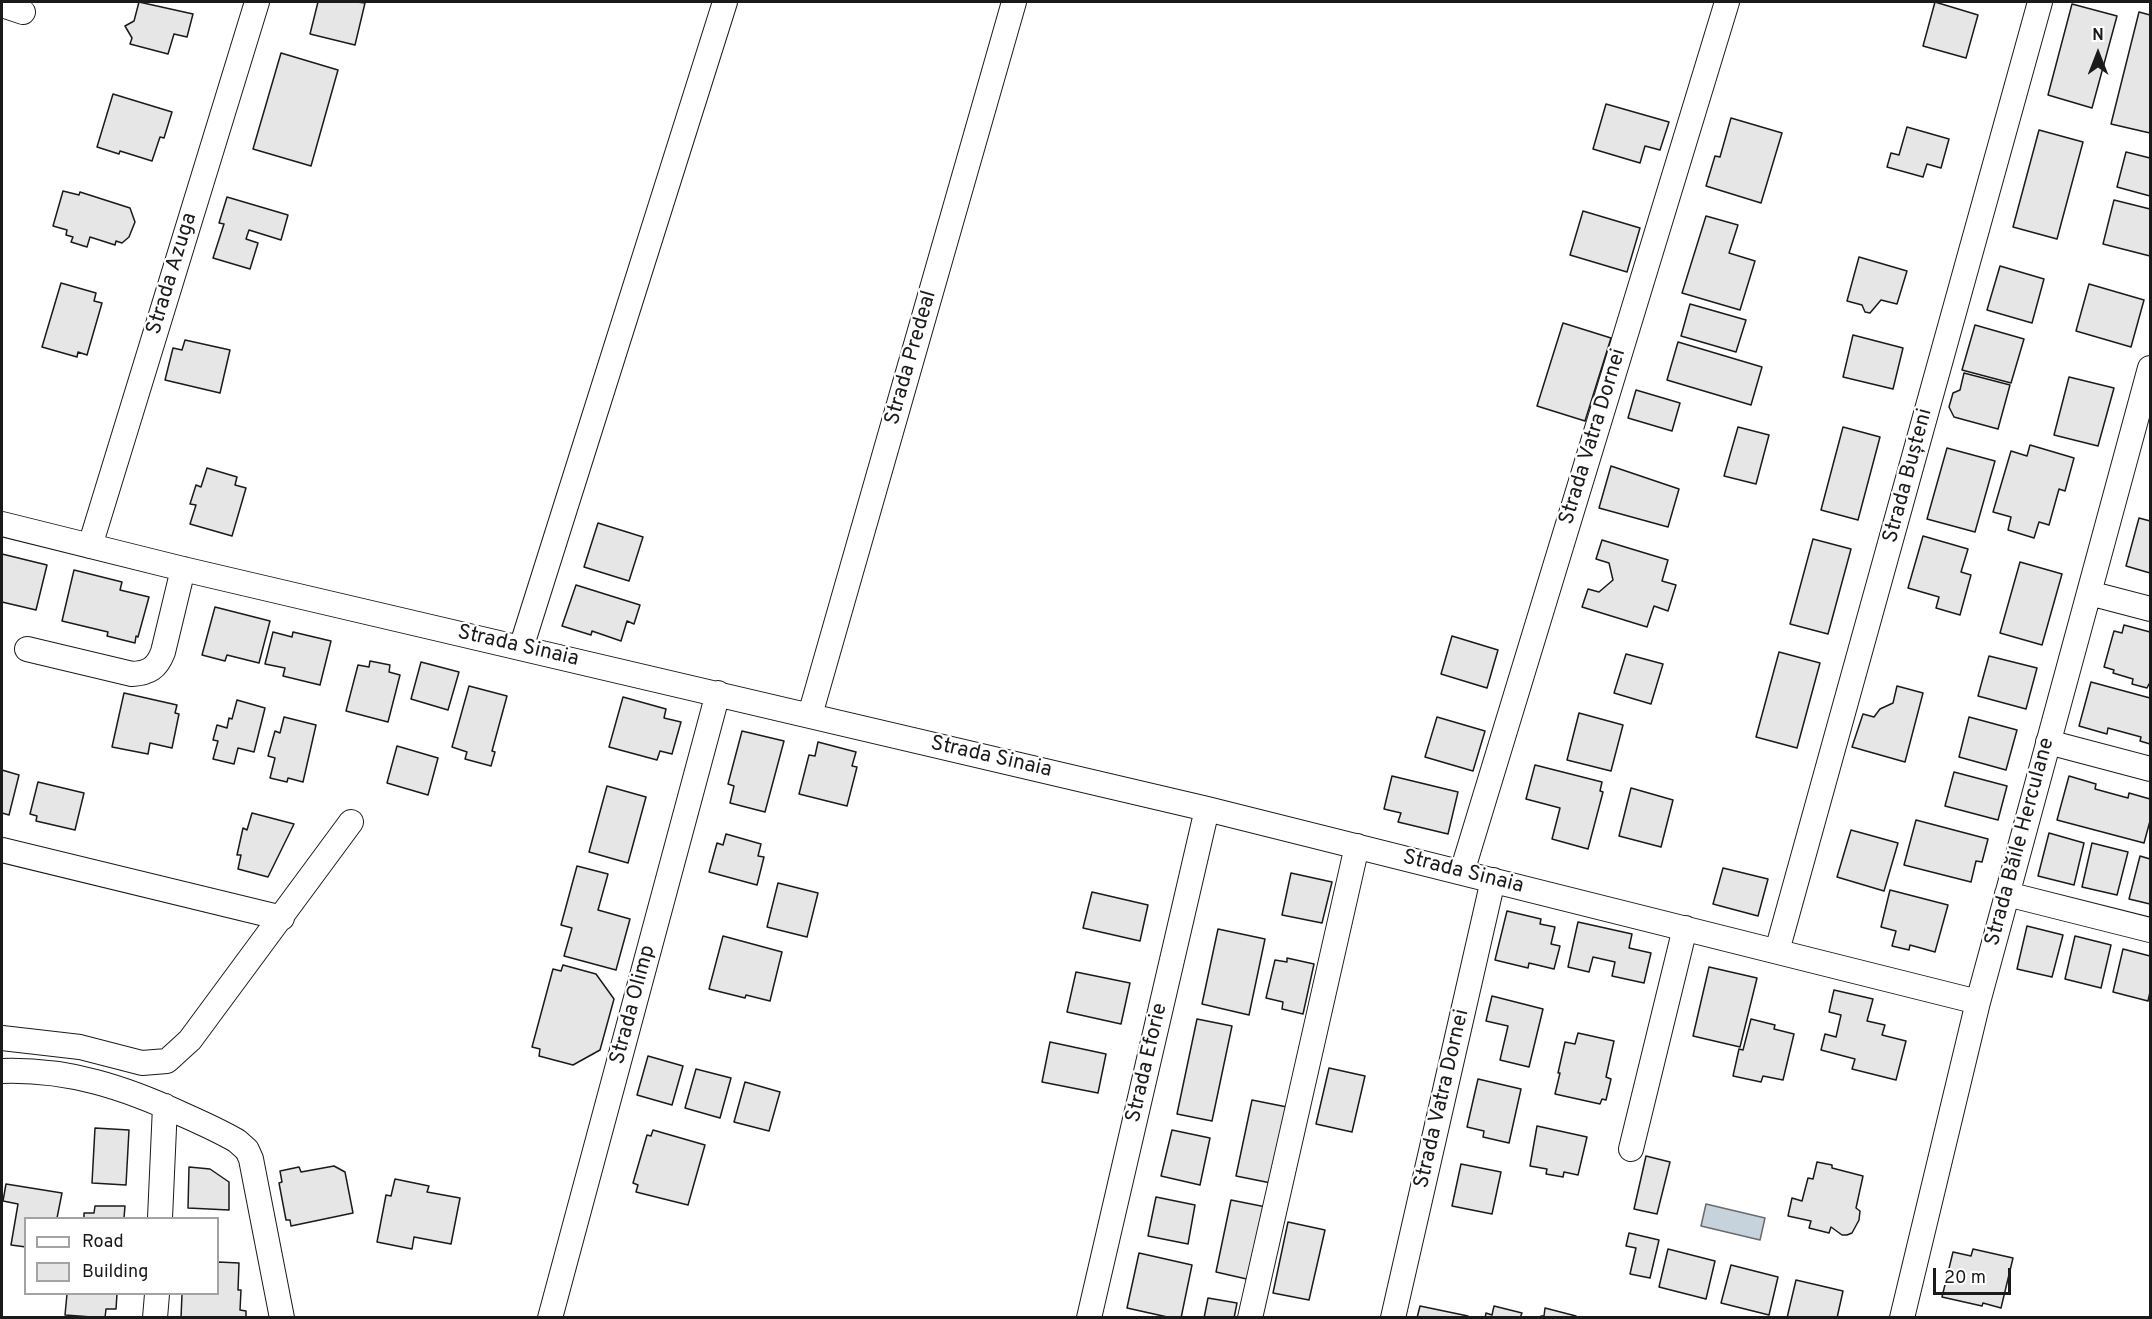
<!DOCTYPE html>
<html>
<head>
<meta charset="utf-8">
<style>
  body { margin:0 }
  #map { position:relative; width:2152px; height:1319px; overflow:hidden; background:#fff; font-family:Overpass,sans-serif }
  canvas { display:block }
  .frame { position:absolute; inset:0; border:3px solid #1a1a1a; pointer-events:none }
  .legend { position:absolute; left:24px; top:1217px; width:195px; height:78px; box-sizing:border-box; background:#fff; border:2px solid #a3a3a3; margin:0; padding:8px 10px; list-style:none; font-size:18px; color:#1a1a1a }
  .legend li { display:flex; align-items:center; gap:12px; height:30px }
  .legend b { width:30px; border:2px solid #a3a3a3 }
  .north { position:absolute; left:2068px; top:24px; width:60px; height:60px; -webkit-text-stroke:4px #fff; paint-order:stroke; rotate:0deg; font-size:16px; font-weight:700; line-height:24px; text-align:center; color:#1a1a1a }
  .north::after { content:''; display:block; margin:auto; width:21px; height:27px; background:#1a1a1a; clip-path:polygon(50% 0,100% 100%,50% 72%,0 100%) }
  .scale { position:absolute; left:1933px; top:1268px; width:78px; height:27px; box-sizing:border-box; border:3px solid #1a1a1a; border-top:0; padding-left:8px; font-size:18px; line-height:21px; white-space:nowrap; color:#1a1a1a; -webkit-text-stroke:4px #fff; paint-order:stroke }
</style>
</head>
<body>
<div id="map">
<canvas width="2152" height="1319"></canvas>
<div class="frame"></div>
<ul class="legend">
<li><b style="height:8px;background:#fff"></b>Road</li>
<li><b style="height:16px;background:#e6e6e6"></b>Building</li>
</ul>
<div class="north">N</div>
<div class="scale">20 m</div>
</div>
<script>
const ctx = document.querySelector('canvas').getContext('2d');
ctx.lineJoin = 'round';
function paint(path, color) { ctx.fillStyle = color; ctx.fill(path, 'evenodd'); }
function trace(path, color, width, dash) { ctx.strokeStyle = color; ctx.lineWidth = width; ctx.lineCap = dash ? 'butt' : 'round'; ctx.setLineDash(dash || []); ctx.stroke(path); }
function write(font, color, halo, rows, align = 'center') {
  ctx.font = font + ' Overpass,sans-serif'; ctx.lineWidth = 4.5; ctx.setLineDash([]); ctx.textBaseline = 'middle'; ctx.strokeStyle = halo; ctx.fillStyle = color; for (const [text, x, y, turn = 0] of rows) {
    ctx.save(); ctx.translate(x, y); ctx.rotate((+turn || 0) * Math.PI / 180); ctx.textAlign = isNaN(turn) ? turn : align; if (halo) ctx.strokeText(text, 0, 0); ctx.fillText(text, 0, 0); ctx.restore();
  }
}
const water = new Path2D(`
  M1706,1204L1765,1218L1760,1240L1701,1226Z`);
const building = new Path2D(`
  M139,2L193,14L187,37L174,34L168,54L130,44L132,38L125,26L134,21Z
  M318,2H357L365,3L355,45L310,34Z
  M1935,2L1978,15L1966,58L1923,46Z
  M2072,4L2117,16L2092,108L2048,95Z
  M2139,12L2150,15V133L2111,124Z
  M281,53L338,70L311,166L253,149Z
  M113,94L172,112L164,138L160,137L152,161L120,151L119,154L97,147Z
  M1606,104L1669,122L1660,150L1645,146L1640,163L1593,149Z
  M1731,118L1782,133L1761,203L1706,186L1715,156L1720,157Z
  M1907,127L1949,139L1941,168L1927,164L1923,177L1887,167L1891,153L1899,155Z
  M2039,130L2083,142L2057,239L2013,227Z
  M2126,152L2150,158V196L2117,187Z
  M63,191L79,195L80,192L130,208L135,222L129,237L122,243L116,241L115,245L90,237L87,247L71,242L73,237L66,235L67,230L53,226Z
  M227,197L288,215L281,240L249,230L246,239L258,243L250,269L213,258L224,224L219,223Z
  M2114,200L2150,209V256L2103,244Z
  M1583,211L1640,228L1627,272L1570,255Z
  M1706,216L1738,225L1729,253L1755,261L1740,310L1682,293Z
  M1859,257L1907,271L1897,304L1881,300L1870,313L1865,312L1862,305L1847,301Z
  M2000,266L2044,279L2032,323L1987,310Z
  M61,283L96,293L94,301L102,303L87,355L78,352L77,357L42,347Z
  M2089,284L2144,300L2131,347L2076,331Z
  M1690,304L1746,320L1736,352L1681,336Z
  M1563,323L1611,338L1585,421L1537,406Z
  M1975,325L2024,339L2011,383L1962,370Z
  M1853,335L1903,348L1893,389L1843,377Z
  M185,340L230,350L220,393L165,380L173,348L182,350Z
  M1678,342L1762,367L1751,405L1667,380Z
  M1964,373L2010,385L1998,429L1954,417L1949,407L1953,393L1960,390Z
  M2069,377L2114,388L2098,446L2054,435Z
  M1636,390L1680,403L1672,431L1628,418Z
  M1738,427L1769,435L1756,484L1724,476Z
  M1843,427L1880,437L1858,520L1821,510Z
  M2030,445L2074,458L2065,491L2059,489L2049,525L2039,522L2034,538L2008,530L2011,517L1993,512L2011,451L2027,456Z
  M1947,448L1995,461L1975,532L1927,519Z
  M1611,466L1679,489L1668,527L1599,508Z
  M207,468L237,477L235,485L246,488L232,536L190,524L196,505L190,504L196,485L201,487Z
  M2139,518L2150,521V573L2126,566Z
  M598,523L643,537L629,581L584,567Z
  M1923,536L1968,549L1961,572L1971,575L1960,615L1936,608L1939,597L1908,588Z
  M1813,539L1851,549L1828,634L1790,624Z
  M1602,540L1668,560L1662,581L1676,585L1668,611L1654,606L1647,627L1582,607L1588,589L1599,592L1613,580L1609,563L1596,559Z
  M2,554L47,565L36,610L2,602Z
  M2020,562L2062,574L2042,645L2000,633Z
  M74,570L122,582L120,590L149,597L138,637L136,636L135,643L107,636L108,632L62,621Z
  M576,585L640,605L634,624L627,621L621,641L592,631L591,635L562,626Z
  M215,607L270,621L259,663L227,655L225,661L202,655Z
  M2124,625L2150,632V684H2149L2147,688L2132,684L2133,679L2113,673L2114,670L2104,667L2114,631L2122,633Z
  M273,632L292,637L293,632L331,641L320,685L283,676L285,668L265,664Z
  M1452,636L1498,650L1487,688L1441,674Z
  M1779,652L1820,663L1797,748L1756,737Z
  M1626,654L1663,664L1651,704L1614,693Z
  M1989,656L2037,668L2026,709L1978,696Z
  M370,661L390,665L389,672L400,675L388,722L346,711L358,665L369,667Z
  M421,662L459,672L448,710L411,699Z
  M2091,682L2150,698V744L2140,741L2141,737L2108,728L2107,734L2079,726Z
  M469,686L507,696L492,751L495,752L491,766L465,759L467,752L452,747Z
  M1897,686L1923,693L1905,762L1852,747L1863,714L1874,717L1880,709L1893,703Z
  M124,693L177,705L175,713L179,714L172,748L150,743L148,754L112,747Z
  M623,697L666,709L664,718L681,722L672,754L660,751L657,760L609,747Z
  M237,700L265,708L254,752L238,748L234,764L213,759L218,741L213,740L217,725L227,728L229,718L232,719Z
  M1579,713L1623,725L1611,771L1567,760Z
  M284,717L316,725L303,782L288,778L287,782L270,778L275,758L268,756L275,731L280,733Z
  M1437,717L1485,731L1473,771L1425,757Z
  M1969,717L2017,730L2006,770L1959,757Z
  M742,731L784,741L765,812L730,803L734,786L728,784Z
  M818,742L856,752L852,766L857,767L847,806L799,794L809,755L815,756Z
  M397,746L438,758L428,795L387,783Z
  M1535,765L1602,782L1600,791L1603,792L1588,849L1552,839L1560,808L1526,799Z
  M2,770L19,775L9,815L2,813Z
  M1954,772L2007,786L1998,820L1945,806Z
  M1392,776L1458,792L1448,834L1398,822L1401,813L1384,809Z
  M2069,776L2096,784L2095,789L2128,798L2129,793L2150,799V821L2144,843L2057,820Z
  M38,782L84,793L75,830L36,821L37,816L30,814Z
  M607,786L646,797L628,863L589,852Z
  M1631,788L1673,800L1661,847L1619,836Z
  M252,813L294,824L268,877L238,869L241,855H237L243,828L247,830Z
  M1916,820L1988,839L1982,862L1976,861L1971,882L1904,865Z
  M1851,830L1898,843L1884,891L1837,877Z
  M2049,833L2084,843L2074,885L2038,876Z
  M726,834L761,844L758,856L764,857L757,885L709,872L717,843L723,845Z
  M2092,843L2128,852L2117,895L2082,887Z
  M2140,856L2150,859V904L2129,899Z
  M577,866L608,874L598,910L630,919L616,970L564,956L572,928L561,925Z
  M1723,868L1768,879L1758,916L1713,904Z
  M1291,873L1332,882L1322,923L1282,915Z
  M778,883L818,893L807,937L767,927Z
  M1890,890L1948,905L1935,952L1910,945L1909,950L1892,946L1896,931L1881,927Z
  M1092,892L1148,905L1140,941L1083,928Z
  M1507,911L1541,919L1540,924L1555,927L1551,944L1560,946L1554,969L1529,963L1528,968L1495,960Z
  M1578,922L1632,934L1629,948L1651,953L1644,983L1612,976L1615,962L1593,957L1589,972L1568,967Z
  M2027,926L2063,935L2052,977L2017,969Z
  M1218,929L1265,939L1249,1015L1202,1004Z
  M723,936L782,952L770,1001L746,995L745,998L709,989Z
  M2075,936L2111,945L2101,988L2065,979Z
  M2123,949L2150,956V992L2148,1001L2113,992Z
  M1287,958L1314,964L1303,1014L1282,1009L1283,1002L1266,998L1275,960L1287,962Z
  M563,965L596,974L614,999L600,1050L573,1065L539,1056L540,1049L532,1047L553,969L561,971Z
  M1709,967L1757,978L1740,1047L1693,1036Z
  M1076,972L1130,983L1121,1024L1067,1012Z
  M1834,990L1873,999L1867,1021L1885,1025L1882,1035L1906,1041L1896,1080L1852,1069L1855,1059L1821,1050L1825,1034L1836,1037L1841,1015L1829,1012Z
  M1492,996L1543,1009L1529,1067L1500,1060L1508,1026L1486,1021Z
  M1197,1019L1232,1026L1212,1121L1177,1114Z
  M1751,1019L1775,1025L1774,1029L1794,1034L1783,1080L1763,1076L1761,1082L1733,1076L1739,1049L1743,1050Z
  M1578,1033L1614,1041L1606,1077L1611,1079L1606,1100L1602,1099L1600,1104L1555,1094L1560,1073H1558L1565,1042L1575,1044Z
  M1050,1042L1106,1054L1098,1093L1042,1082Z
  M648,1056L683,1066L672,1105L637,1095Z
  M1329,1068L1365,1076L1352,1132L1316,1124Z
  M696,1069L731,1078L720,1118L685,1108Z
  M1478,1079L1521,1089L1509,1143L1483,1137L1484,1131L1467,1127Z
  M745,1082L780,1092L769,1131L734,1122Z
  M1252,1100L1287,1107L1271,1183L1236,1176Z
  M1537,1126L1587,1137L1578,1175L1564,1172L1563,1177L1546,1174L1547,1169L1530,1166Z
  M95,1128L129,1130L126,1185L92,1183Z
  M653,1130L705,1145L688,1205L636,1192L638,1185L633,1183L647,1135L651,1136Z
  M1172,1130L1210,1138L1200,1185L1161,1176Z
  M1646,1156L1670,1162L1657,1214L1634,1209Z
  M1817,1162L1832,1165V1168L1863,1176L1856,1208L1860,1211L1859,1220L1852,1233L1847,1235H1842L1831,1227L1829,1233L1809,1228L1811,1221L1788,1216L1792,1198L1802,1201L1808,1178L1813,1179Z
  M1461,1164L1501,1172L1492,1214L1452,1206Z
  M334,1166L345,1172L353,1213L291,1226L290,1220H286L279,1183L282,1182L280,1171L299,1167L301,1172Z
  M189,1167L210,1169L229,1182V1210L188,1208Z
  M395,1179L429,1186L427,1192L460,1198L451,1244L414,1237L412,1249L377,1242L386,1195L391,1196Z
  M6,1184L62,1193L57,1218H26V1247L11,1245L18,1204L3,1201Z
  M1156,1197L1195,1205L1188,1244L1148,1236Z
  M1231,1200L1266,1207L1251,1280L1216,1272Z
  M95,1206H125L124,1218H130H84V1213H94Z
  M1288,1222L1325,1230L1309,1300L1273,1293Z
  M1629,1233L1659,1240L1650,1278L1630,1274L1636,1248L1626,1246Z
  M1668,1249L1715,1261L1706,1299L1659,1287Z
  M1973,1249L2013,1258L2001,1308L1983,1303L1982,1306L1942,1297L1953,1252L1971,1256Z
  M1139,1253L1192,1265L1181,1318H1172L1127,1308Z
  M218,1262L239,1263L238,1290H241L240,1310L246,1311V1318H181L182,1294H218Z
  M1731,1265L1778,1277L1769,1315L1721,1303Z
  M1796,1280L1843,1291L1837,1318H1787Z
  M67,1294H117L116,1309H106L105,1318L65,1315Z
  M1208,1298L1237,1303L1234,1318H1204Z
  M1420,1306L1468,1316V1318H1417Z
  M1494,1306L1522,1313L1520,1318H1485L1486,1313L1492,1315Z
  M1545,1308L1576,1316V1318H1540L1541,1316H1544Z`);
const minor = new Path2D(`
  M2,5L23,12
  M2,524L183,569L1207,809L1978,1002
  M90,546L257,2
  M2089,593L2150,609
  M521,648L725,2
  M27,649L132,674C149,673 157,668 163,652L183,569
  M810,715L1014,2
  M2048,742L2150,769
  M2,850L282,918
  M1462,872L1727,2
  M2007,894L2150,930
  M1777,951L2040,2
  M2,1038L80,1047L142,1063L167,1061L190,1040L351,822
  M2,1071C68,1069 124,1087 184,1115C202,1123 220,1131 237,1141L247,1150L251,1159L282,1318
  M1631,1149L1685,928
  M160,1218L165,1106
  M155,1318L157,1294
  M550,1318L718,693
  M1089,1318L1207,809
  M1250,1318L1357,846
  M1393,1318L1493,880
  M1902,1318L1978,1002L2150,368`);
const streetNames = [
  ["Strada Azuga",173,274,-73],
  ["Strada Predeal",912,358,-74],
  ["Strada Vatra Dornei",1594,437,-73],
  ["Strada Bușteni",1909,476,-75],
  ["Strada Sinaia",518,647,13],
  ["Strada Sinaia",991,758,13],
  ["Strada Băile Herculane",2021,842,-75],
  ["Strada Sinaia",1463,873,14],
  ["Strada Olimp",634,1005,-75],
  ["Strada Eforie",1148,1063,-77],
  ["Strada Vatra Dornei",1443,1099,-77]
];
paint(water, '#c6d2dc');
trace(water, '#6a6a6a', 1.5);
paint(building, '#e6e6e6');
trace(building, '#1a1a1a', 1.5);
trace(minor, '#1a1a1a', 26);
trace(minor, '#fff', 24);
write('21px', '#1a1a1a', '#fff', streetNames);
</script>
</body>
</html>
